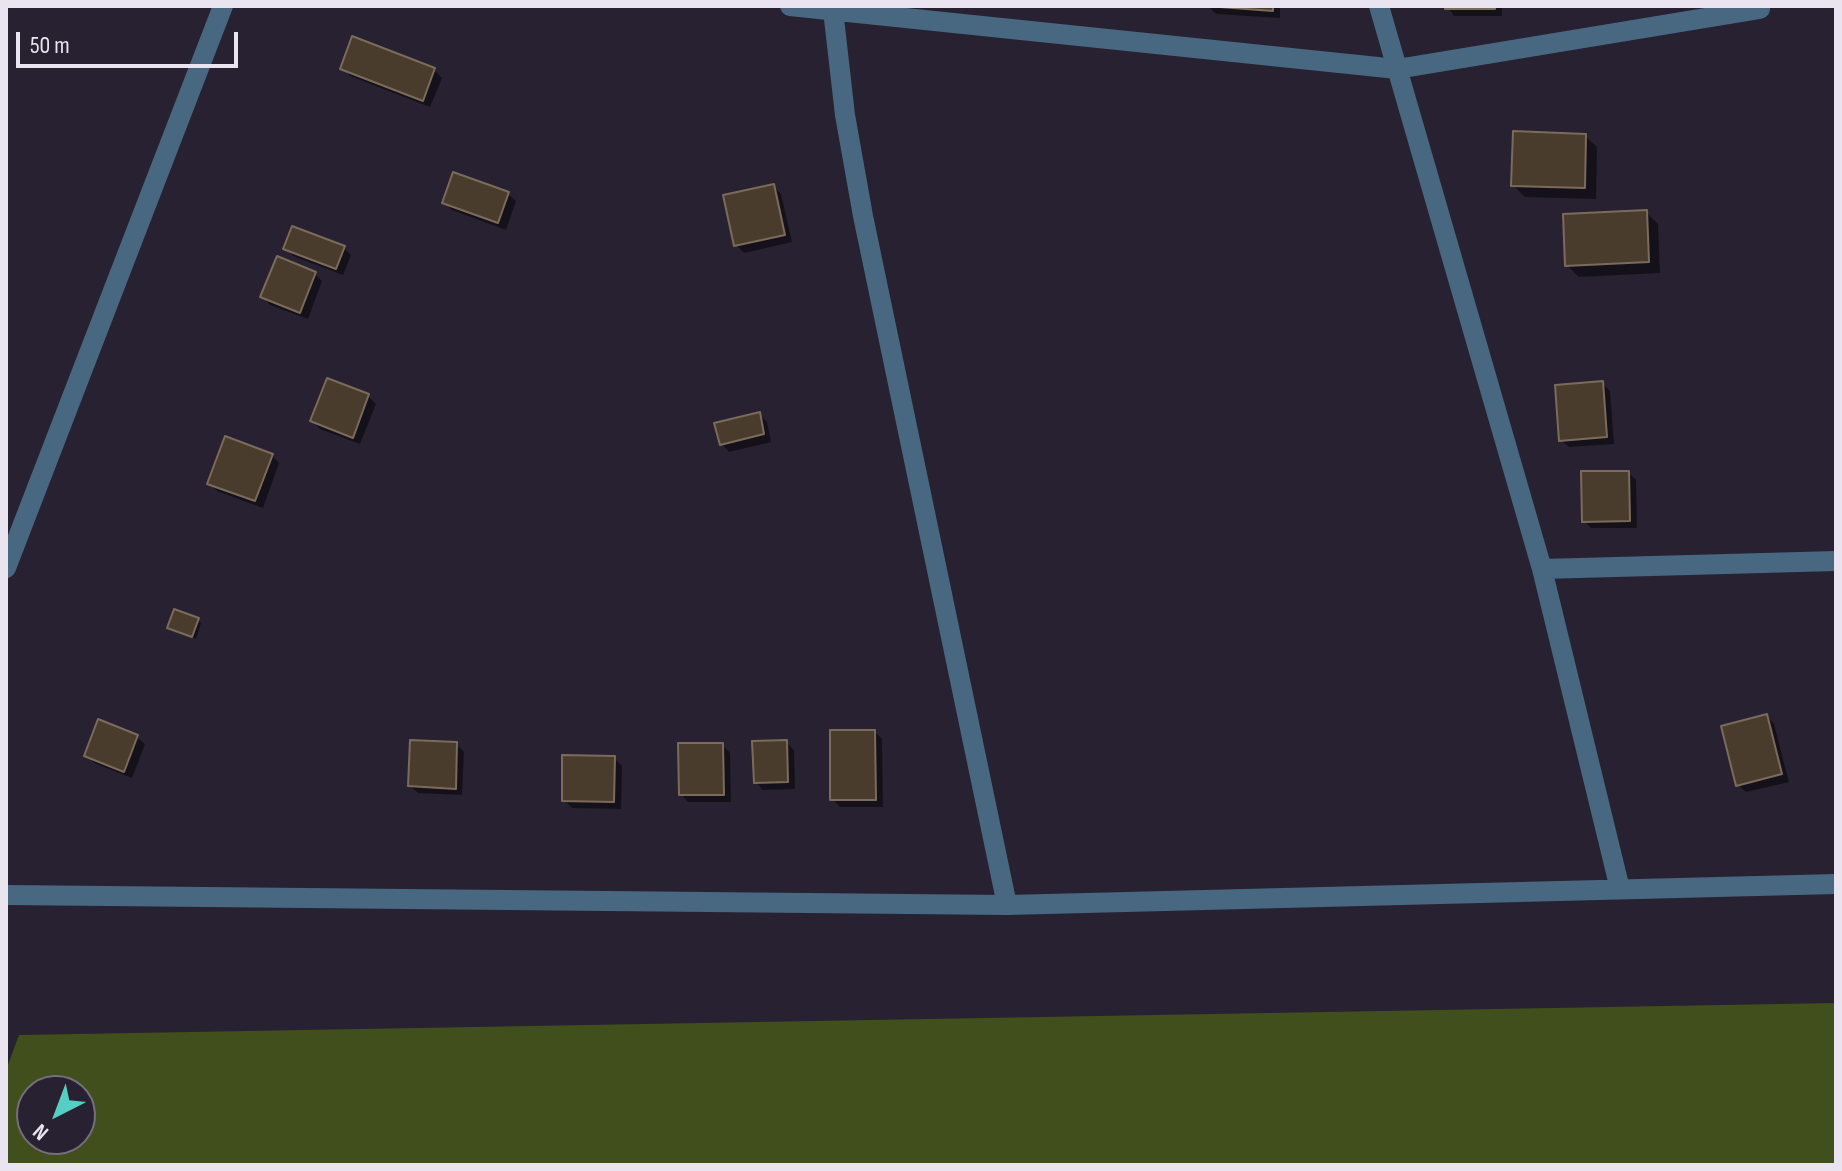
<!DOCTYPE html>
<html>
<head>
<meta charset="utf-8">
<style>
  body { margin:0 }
  #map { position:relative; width:1842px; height:1171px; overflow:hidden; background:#282131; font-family:"Sofia Sans Condensed",sans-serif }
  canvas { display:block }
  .frame { position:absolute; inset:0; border:8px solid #e9e4f0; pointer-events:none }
  .north { position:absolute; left:16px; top:1075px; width:80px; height:80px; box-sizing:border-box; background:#282131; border:2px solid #756f7d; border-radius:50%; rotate:222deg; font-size:22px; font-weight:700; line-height:32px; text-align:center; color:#e9e4f0 }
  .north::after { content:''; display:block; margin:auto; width:28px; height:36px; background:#56cec3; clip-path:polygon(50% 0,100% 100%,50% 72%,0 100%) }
  .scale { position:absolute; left:16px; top:32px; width:222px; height:36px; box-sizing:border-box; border:4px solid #e9e4f0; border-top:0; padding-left:10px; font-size:24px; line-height:28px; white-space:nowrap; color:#e9e4f0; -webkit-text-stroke:6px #282131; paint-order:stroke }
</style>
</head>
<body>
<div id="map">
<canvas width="1842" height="1171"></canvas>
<div class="frame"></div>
<div class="north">N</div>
<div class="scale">50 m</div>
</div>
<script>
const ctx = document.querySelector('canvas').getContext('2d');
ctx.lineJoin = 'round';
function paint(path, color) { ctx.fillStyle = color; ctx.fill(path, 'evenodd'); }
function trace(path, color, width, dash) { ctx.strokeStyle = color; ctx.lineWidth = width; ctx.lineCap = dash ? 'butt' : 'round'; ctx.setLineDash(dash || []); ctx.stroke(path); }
const green = new Path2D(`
  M1836,1003V1165H6V1070L19,1035ZM32,1091H80V1139H32Z`);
const shadow = new Path2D(`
  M1208,6H1280V18L1216,14Z
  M1447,6H1502V16H1454Z
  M342,68L434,70L442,78L430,107L350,76Z
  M1585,136L1597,147L1596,199L1525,197L1513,185Z
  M773,186L781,194L792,242L744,253L736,245Z
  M508,194L516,201L506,230L452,210L444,202Z
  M1646,212L1658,224L1660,273L1579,277L1567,265Z
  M343,247L351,255L343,275L293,256L286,249Z
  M315,274L322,281L308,319L270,305L263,297Z
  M328,380L368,396L376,404L360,444L320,429L312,421Z
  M1602,383L1610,391L1614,444L1569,447L1561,440Z
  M759,414L767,422L771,442L729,452L722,444Z
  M272,455L279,463L263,508L217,491L210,483Z
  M1629,473L1636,480L1637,528H1591L1584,521Z
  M198,620L201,623L196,639L170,627Z
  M1767,716L1774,724L1789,782L1746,792L1738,785Z
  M875,732L882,739L883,807H840L832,799Z
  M137,737L145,744L132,778L94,763L86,755Z
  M786,742L794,750L795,789L763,790L756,782Z
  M456,744L464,752L462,795L418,793L410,786Z
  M723,745L730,753L731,802H688L681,794Z
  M614,758L622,766L621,809L572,808L564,800Z`);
const building = new Path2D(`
  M1206,6H1273V11Z
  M1445,6H1495V9H1445Z
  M352,36L435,68L423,101L340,69Z
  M1513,131L1586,134L1585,188L1511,186Z
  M453,172L509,192L498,223L442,203Z
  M774,184L785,235L734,246L723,195Z
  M1647,210L1649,262L1565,266L1563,214Z
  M292,226L345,246L336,269L283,249Z
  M277,256L316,272L300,313L260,297Z
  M327,378L369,394L353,438L310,421Z
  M1603,381L1607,437L1559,441L1555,385Z
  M760,412L764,434L720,445L714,423Z
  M225,436L273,454L255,501L207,484Z
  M1581,471H1629L1630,521L1582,522Z
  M174,609L199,618L192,637L167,628Z
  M1767,714L1782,774L1736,786L1721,726Z
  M98,719L138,735L124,772L84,756Z
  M830,730H875L876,800H830Z
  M410,740L457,742L456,789L408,786Z
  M787,740L788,782L754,783L752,741Z
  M678,743H723L724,795H679Z
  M562,755L615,756L614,802L562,801Z`);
const minor = new Path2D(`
  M790,6L1397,69L1760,9
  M1379,6L1542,569L1620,889
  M833,10L845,115L863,216L1007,905
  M6,568L223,6
  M1542,569L1836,561
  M6,895L1007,905L1836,884`);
paint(green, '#404f1b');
paint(shadow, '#0007');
paint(building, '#4a3c2d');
trace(building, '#7b6b5b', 2);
trace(minor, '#486780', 20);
</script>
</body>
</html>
